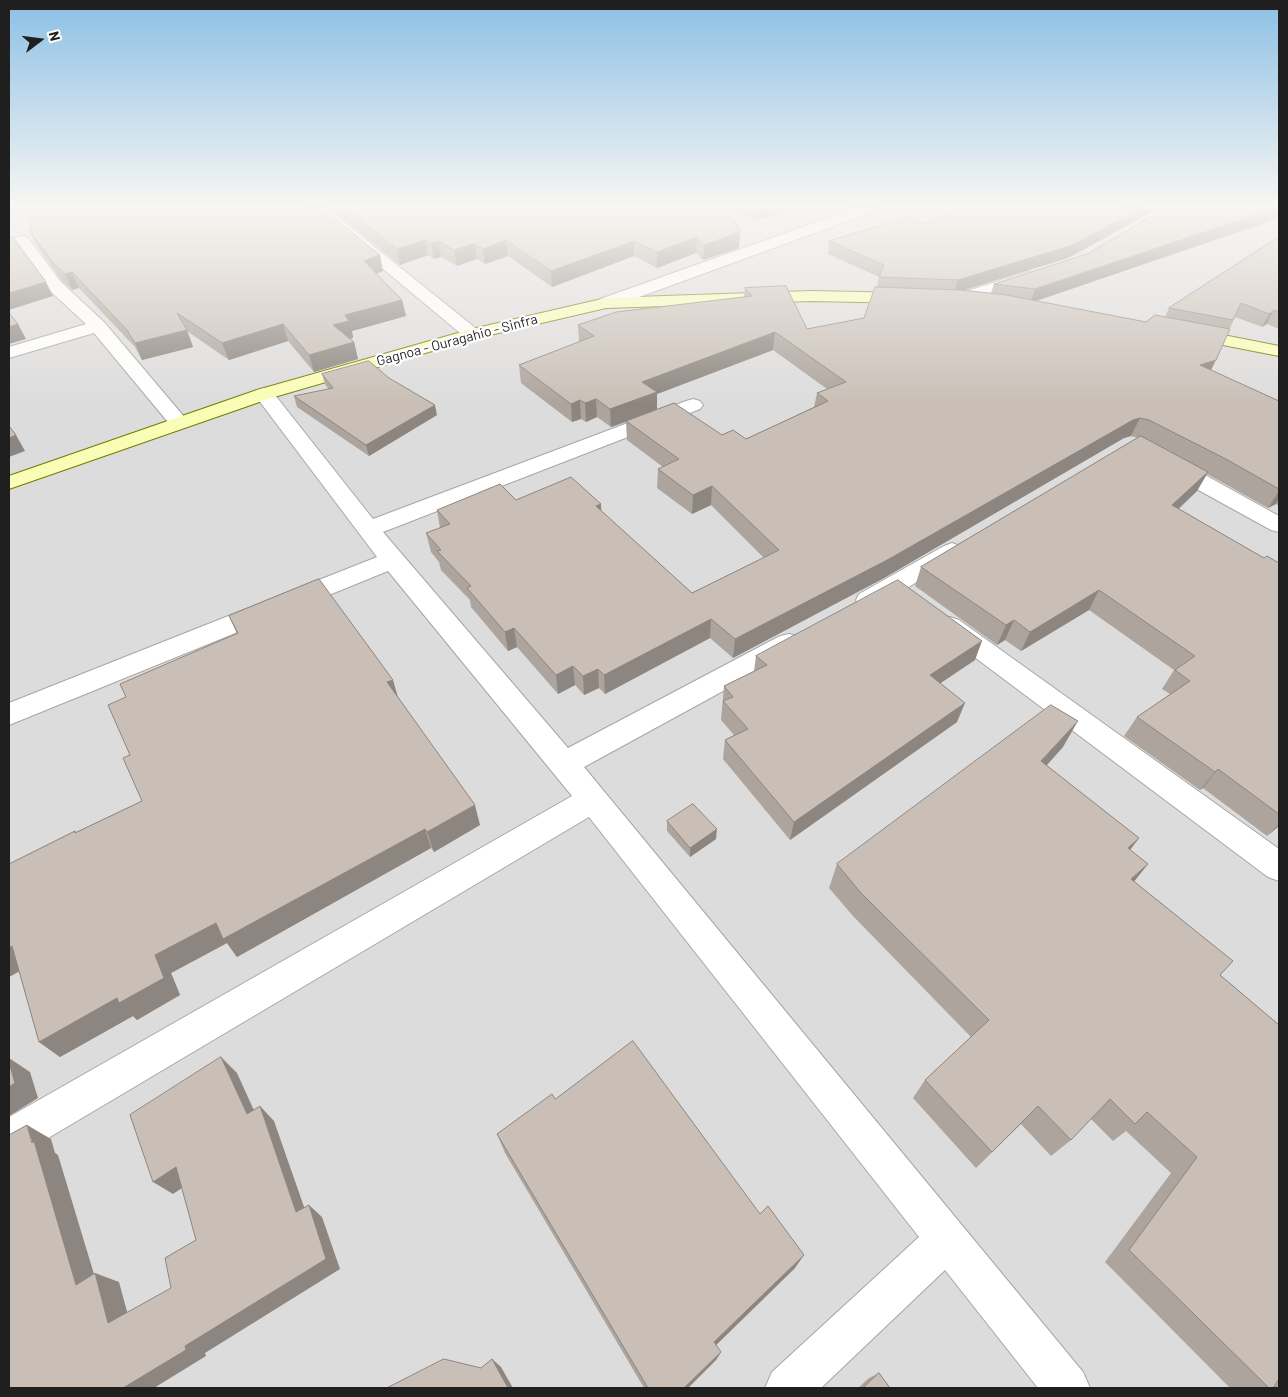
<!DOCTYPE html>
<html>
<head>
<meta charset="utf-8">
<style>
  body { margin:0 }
  #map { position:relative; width:1288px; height:1397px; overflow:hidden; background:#f0ece5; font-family:Barlow,sans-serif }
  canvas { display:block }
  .frame { position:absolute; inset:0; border:10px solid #1f1f1f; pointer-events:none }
  .north { position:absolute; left:15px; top:15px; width:50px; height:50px; -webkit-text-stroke:4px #fff; paint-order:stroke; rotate:75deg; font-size:14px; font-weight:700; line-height:20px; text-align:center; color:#1f1f1f }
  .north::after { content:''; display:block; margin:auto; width:18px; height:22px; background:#1f1f1f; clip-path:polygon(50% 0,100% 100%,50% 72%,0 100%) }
</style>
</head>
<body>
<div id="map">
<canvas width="1288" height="1397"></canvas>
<div class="frame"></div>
<div class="north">N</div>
</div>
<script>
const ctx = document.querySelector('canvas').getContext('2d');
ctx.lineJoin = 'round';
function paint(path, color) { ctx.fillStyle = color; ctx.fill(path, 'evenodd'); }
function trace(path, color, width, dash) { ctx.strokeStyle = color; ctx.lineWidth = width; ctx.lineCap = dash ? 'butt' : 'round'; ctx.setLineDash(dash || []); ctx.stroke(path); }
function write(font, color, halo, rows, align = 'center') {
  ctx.font = font + ' Barlow,sans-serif'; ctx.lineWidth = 4.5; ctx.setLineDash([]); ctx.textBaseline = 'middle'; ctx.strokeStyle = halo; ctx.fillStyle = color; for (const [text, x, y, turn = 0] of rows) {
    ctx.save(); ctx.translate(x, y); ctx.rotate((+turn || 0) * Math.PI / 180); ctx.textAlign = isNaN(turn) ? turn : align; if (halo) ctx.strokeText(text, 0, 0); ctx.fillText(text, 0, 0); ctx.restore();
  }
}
const residential = new Path2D(`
  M9,208H1279V1388H9Z`);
const street = new Path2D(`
  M310,208H326L478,330L481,334L478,338L472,339L466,338Z
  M856,208H877L875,211L612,307L606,308L600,307L597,303L600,299Z
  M1123,208C1135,208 1154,206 1162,217L1160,220H1150L1125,211Z
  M23,236L28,238L61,282L104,322L186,419L189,423L186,427L179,429L172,427L94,333L9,358V347L86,324L49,290L19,246L9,249V239Z
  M1028,272L1034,274L1036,277L1034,280L957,305L951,304L948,300L951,296Z
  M264,388L271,390L373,519L686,401L693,399L700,401L703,405L700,409L383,532L568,748L780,636L789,634L798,636L802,643L798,650L584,767L1083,1372L1090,1388H1038L945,1270L821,1388H765L772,1372L919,1237L589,817L23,1153L9,1158V1117L572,796L388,571L9,725V703L377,557L254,394L257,390Z
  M1170,459L1178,460L1279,516V532L1271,530L1162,470L1159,465L1162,460Z
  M952,543L960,546L964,551L960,556L877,606L868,609L859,606L856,600L859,594L944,546Z
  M950,617L959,620L1279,849V881L1268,877L941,632L937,626L941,620Z`);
const secondary = new Path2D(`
  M811,291L910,293L916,294L918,298L916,302L910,303L811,301L606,308L477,338L271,398L9,489V476L257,390L472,329L606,298Z
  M1188,328L1279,346V356L1182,337L1179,333L1182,329Z`);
const wall = new Path2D(`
  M329,208H722L739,248L703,260L696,253L657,268L634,256L552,287L508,256L485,264L477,259L457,266L441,257L434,259L428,255L400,265Z
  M727,208H792L755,221Z
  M964,208H1279V218L1036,301L1146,322L1165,317L1169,308L1279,237V329L1267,324L1262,327L1235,317L1211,370L1279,401V506L1276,504L1268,508L1207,474L1197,491L1179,509L1264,558L1279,563V826L1267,836L1203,788L1200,790L1124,736L1137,717L1170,694L1162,689L1174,670L1089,610L1021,651L1005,640L997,645L915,586L921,567L1138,438L1131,436L1124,438L884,578L733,658L710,638L605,694L599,688L584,695L575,685L558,694L517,647L508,651L471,607L470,600L441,570L439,562L431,552L426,533L440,528L437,510L516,500L601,504V511L692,593L764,558L711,505L692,514L657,488L658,469L663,467L627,440L626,422L611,427L597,417L586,422L581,419L572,422L521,383L519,365L579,342L578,325L744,297L745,288L807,329L864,318L877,287L879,277L828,254L829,241L923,224ZM1154,211L1160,212L1087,254L994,284L991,293L965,290L1068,258ZM773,350L827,389L817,393L814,407L746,439L722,435L657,409V394Z
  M29,231L383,271L376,274L402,300L406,316L352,331L353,338L350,339L354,342L358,359L314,372L288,341L229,360L187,331L193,347L142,360L135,347L79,288L72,290L62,281L37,246Z
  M322,374L389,378L437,415L369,456L297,407L294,396L328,389L325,384Z
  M229,616L399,698L480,825L434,852L431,848L237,957L227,943L171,973L180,995L137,1020L133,1016L60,1057L39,1042L19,971L9,977V864L75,831L76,832L142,801L130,755L126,697L237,634Z
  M756,656L975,660L940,683L957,722L790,840L723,759L725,740L734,735L721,720L724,686L754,671Z
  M1063,747L1046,766L1139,838L1130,850L1148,864L1134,881L1220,975L1279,1025V1388H1230L1105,1262L1171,1173L1126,1131L1113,1141L1091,1119L1071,1140L1051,1156L1021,1124L976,1168L913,1098L925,1080L971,1037L853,916L829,888L837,864Z
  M667,821L716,839L690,857L667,831Z
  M555,1099L795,1268L716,1345L721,1352L716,1360L688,1388H644L505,1153L497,1134Z
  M879,1373L890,1388H858L869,1378Z`);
const shadedWall = new Path2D(`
  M756,208H792L755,221Z
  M1142,208H1155L1154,211L1068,258L954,293L958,280Z
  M1276,208H1279V218L1030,303L1035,289Z
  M740,232L739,248L703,260L704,245Z
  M697,237L696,253L657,268V252Z
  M425,240L428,255L400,265L397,249Z
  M506,240L508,256L485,264L483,249Z
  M439,241L441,257L434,259L431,243Z
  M634,241V256L552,287L551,271Z
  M474,244L477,259L457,266L454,250Z
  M380,255L383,271L367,277L364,261Z
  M72,272L79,288L72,290L65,274Z
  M46,282L53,296L9,310V293Z
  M402,300L406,316L352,331L353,338L338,342L333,325L345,315Z
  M1274,310L1267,324L1262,327L1269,314Z
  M18,324L26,339L9,344V327Z
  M283,324L288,341L229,360L222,343Z
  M187,330L193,347L142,360L135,343Z
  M775,332L773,350L657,394V410L611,427L610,409L642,382Z
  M354,342L358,359L314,372L309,355Z
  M1216,360L1207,378L1200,365Z
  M596,399L597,417L586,422L585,403Z
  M580,400L581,419L572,422L571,404Z
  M435,405L437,415L369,456L366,445Z
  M1140,418L1131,436L1124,438L884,578L733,658L735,639L1133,420Z
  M16,435L25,451L9,457V438Z
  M1208,472L1197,491L1161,524L1172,505Z
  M712,486L711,505L692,514L693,495Z
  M1279,491V499L1276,504L1268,508Z
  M601,504L602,523L596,506Z
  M1099,590L1089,610L1021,651L1030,632Z
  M711,619L710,638L605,694L604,675Z
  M1014,620L1005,640L997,645L1006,625Z
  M514,628L517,647L508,651L505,632Z
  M982,641L975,660L923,695L930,675Z
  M573,666L575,685L558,694L556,675Z
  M598,669L599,688L584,695L583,676Z
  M393,680L399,701L387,682Z
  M965,703L957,722L790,840L794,822Z
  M1078,721L1063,747L1027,787L1041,761Z
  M1218,769L1203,788L1200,790L1215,772Z
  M475,805L480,825L434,852L427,832Z
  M1279,824V826L1267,836Z
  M425,829L431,848L237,957L227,943L171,973L180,995L137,1020L133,1016L60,1057L39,1042L155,955L216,923Z
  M717,829L716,839L690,857V848Z
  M1139,838L1120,863L1128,848Z
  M1148,864L1129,888L1131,879Z
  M12,946L33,964L9,977V948Z
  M221,1057L237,1073L262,1128L247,1114Z
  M9,1058L30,1072L38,1098L9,1116Z
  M260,1106L274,1121L310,1224L296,1212Z
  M27,1125L51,1139L55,1153L58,1155L100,1294L76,1285Z
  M176,1167L194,1180L173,1194L153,1182Z
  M309,1205L322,1217L340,1269L205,1353L206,1356L154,1388H123L185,1346Z
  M804,1255L795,1268L710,1351L714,1342Z
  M95,1273L119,1282L132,1330L108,1323Z
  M721,1352L716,1360L688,1388H684Z
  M492,1359L501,1367L513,1388H508Z`);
const building = new Path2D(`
  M25,208H322L380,255L364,261L402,300L345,315L349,321L333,325L354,342L309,355L283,324L222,343L177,313L187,330L135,343L127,330L72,272L65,274L55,265L29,231L32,230Z
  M345,208H722L736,223L740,232L704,245L697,237L657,252L634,241L551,271L506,240L483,249L474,244L454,250L439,241L431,243L425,240L397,249Z
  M964,208H1142L1073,245L958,280L879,277L884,265L829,241L907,217L923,224Z
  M1166,208H1276L1035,289L994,284L1087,254Z
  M13,237L46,282L9,293V238Z
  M1279,237V312L1274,310L1269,314L1241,303L1233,320L1169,308Z
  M786,286L807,329L864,318L875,287L961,290L1006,295L1146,322L1155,315L1230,329L1216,360L1200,365L1279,401V489L1224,458L1149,420L1140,418L1133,420L889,559L735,639L711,619L604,675L598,669L583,676L573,666L556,675L514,628L505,632L467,588L471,586L437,551L441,550L426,533L450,524L437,510L500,484L516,500L571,477L601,504L596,506L692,593L779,550L712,486L693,495L658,469L679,459L626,421L674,403L722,435L733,430L746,439L828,401L817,393L846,382L775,332L642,382L657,392L610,409L596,399L585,403L580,400L571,404L519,365L594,336L578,325L616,312L752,296L745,288Z
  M9,313L18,324L9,327Z
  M369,361L389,378L435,405L366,445L294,396L333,388L322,374Z
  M9,426L16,435L9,438Z
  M1141,436L1208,472L1172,505L1264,558L1267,556L1279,563V814L1218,769L1215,772L1137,717L1190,681L1175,670L1195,656L1099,590L1030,632L1014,620L1006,625L921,567Z
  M319,579L393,680L387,682L475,805L427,832L425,829L223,939L216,923L155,955L164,978L119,1003L117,998L39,1042L12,946L9,948V864L75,831V833L142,801L123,758L130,755L108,705L126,697L120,684L238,633L229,616Z
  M898,580L982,641L930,675L965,703L794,822L725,740L748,729L723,701L733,697L724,686L767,665L756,656Z
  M1051,705L1078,721L1041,761L1139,838L1128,848L1148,864L1131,879L1233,961L1220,975L1279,1025V1379L1273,1388H1269L1129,1250L1197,1157L1147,1112L1135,1124L1110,1099L1071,1140L1038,1106L992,1152L925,1080L989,1020L861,893L837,864Z
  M693,804L717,829L690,848L667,821Z
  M633,1041L760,1214L768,1206L804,1255L714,1342L721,1352L684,1388H648L497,1134L552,1094L555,1099Z
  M221,1057L247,1114L260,1106L296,1212L309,1205L326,1259L185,1346L186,1350L123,1388H9V1135L27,1125L32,1143L34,1141L76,1285L95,1273L108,1323L171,1288L165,1258L196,1240L176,1167L153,1182L130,1115Z
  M9,1062L15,1083L9,1087Z
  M444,1359L481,1368L492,1359L508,1388H387Z
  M879,1373L890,1388H863Z`);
const farStreetnames = [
  ["Gagnoa - Ouragahio - Sinfra",457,340,-15]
];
paint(residential, '#dddcdc');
trace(street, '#a6a6a6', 2);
trace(secondary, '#6f7c00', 2);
paint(street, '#fff');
paint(secondary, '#fafdb6');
paint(wall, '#ada49d');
paint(shadedWall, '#8d8680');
paint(building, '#c9bfb7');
trace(building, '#8d8680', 1);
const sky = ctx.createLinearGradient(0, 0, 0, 404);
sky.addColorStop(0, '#8cc0e5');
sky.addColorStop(0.51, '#f8f6f3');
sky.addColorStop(1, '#f8f6f300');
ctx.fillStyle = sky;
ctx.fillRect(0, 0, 1288, 404);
write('14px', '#1f1f1f', '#fff', farStreetnames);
</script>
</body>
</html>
